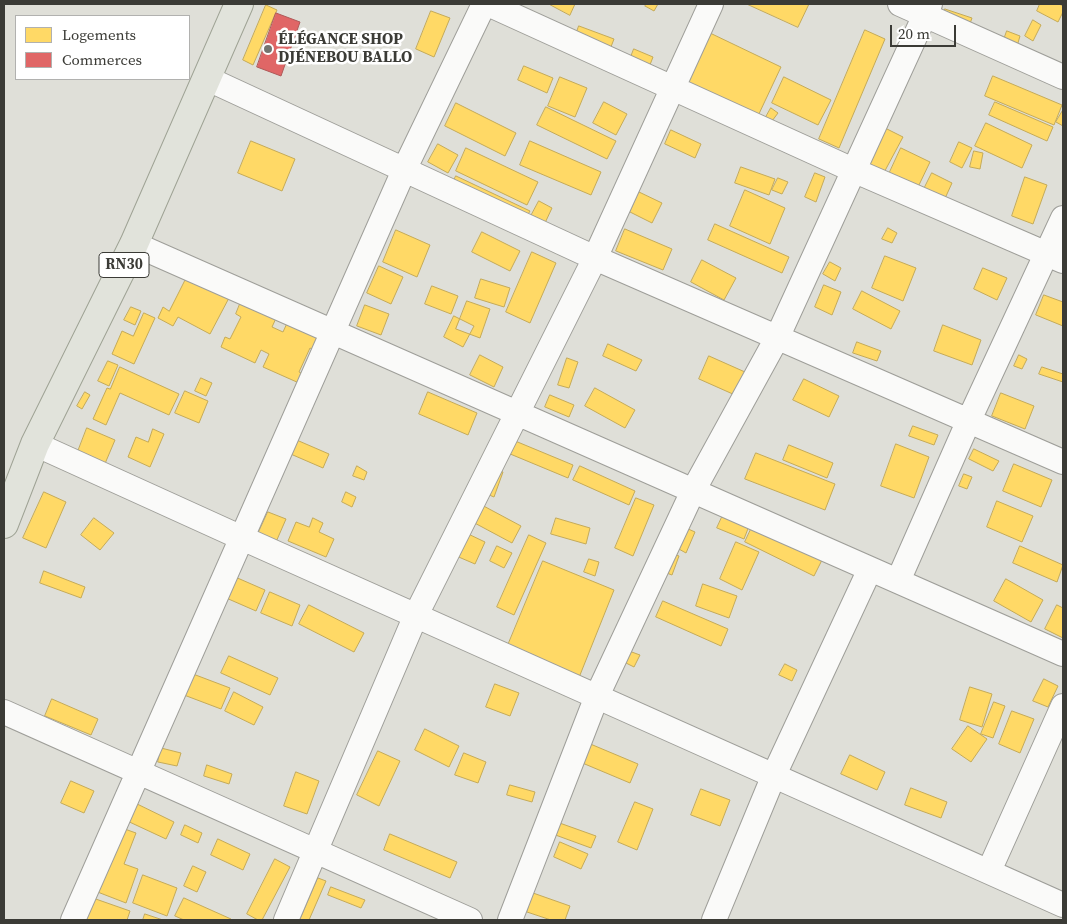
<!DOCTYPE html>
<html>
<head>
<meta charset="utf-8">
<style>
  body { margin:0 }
  #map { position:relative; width:1067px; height:924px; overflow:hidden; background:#dfdfd8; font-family:"Source Serif 4",serif }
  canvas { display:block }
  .frame { position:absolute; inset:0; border:5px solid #3b3b36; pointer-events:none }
  .legend { position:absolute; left:15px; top:15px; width:175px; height:65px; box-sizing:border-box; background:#fff; border:1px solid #b1b1af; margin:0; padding:6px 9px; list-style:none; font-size:15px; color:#3b3b36 }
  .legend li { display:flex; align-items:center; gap:10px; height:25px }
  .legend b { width:25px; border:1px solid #b1b1af }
  .scale { position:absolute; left:890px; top:25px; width:66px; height:22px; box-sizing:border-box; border:2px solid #3b3b36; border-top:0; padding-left:6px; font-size:15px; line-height:18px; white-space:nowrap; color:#3b3b36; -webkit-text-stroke:4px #fff; paint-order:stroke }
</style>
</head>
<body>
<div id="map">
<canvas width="1067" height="924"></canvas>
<div class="frame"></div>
<ul class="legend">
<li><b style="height:14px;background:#ffd966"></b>Logements</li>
<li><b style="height:14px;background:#e06666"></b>Commerces</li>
</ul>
<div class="scale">20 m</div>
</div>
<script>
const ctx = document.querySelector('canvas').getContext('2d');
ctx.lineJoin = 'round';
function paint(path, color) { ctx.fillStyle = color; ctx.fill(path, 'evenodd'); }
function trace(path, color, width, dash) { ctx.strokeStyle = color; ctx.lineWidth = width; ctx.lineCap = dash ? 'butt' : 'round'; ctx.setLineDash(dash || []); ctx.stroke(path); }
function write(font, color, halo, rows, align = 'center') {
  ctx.font = font + ' "Source Serif 4",serif'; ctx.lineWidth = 5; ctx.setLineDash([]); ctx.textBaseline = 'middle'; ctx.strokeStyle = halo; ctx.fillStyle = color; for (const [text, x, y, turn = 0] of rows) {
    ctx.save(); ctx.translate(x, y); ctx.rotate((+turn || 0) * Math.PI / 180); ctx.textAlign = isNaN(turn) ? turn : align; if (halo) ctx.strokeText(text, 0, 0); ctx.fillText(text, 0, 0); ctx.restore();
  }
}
const homes = new Path2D(`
  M549,4H575L570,15Z
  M647,4H658L654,11L645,6Z
  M747,4H809L798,27Z
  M1040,4H1059L1063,6V12L1058,22L1037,11Z
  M266,5L277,10L253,65L243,60Z
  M945,9L972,18L968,29L941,20Z
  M431,11L450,18L434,57L416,49Z
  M1033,20L1041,25L1033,41L1025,36Z
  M579,26L614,39L609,52L574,40Z
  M865,30L885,39L839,148L819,139Z
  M1007,31L1020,36L1015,53L1001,48Z
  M710,33L781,67L757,118L686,83Z
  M634,49L653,57L648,70L629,62Z
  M524,66L553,78L547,93L518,80Z
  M993,76L1062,105L1054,125L985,96Z
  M560,77L587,88L575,117L548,106Z
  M784,77L831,100L818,125L772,103Z
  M604,102L627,114L616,135L593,123Z
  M995,102L1053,127L1047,141L989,115Z
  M456,103L516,133L505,156L445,126Z
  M546,107L616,141L607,159L537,125Z
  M771,108L778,113L772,121L766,117Z
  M1063,110V126L1056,122Z
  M986,123L1032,145L1022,168L975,146Z
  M881,126L903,137L880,180L859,168Z
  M671,130L701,144L695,158L665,144Z
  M251,141L295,159L282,191L238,173Z
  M530,141L601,172L591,195L520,165Z
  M959,142L972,148L962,168L950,162Z
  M438,144L458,155L448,173L428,162Z
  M466,148L538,182L527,205L456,171Z
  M901,148L930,162L918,187L889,174Z
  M974,151L983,153L980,169L970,167Z
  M741,167L775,179L769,195L735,183Z
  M815,173L825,177L816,202L805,197Z
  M932,173L952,183L942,205L921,195Z
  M456,176L530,211L524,221L451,187Z
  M1025,177L1047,185L1033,224L1012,216Z
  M778,178L788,182L782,194L772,190Z
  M745,190L785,208L770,244L730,226Z
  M639,192L662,203L652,223L630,212Z
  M539,201L552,208L545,223L531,216Z
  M715,224L789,257L782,273L708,240Z
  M888,228L897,233L892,243L882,239Z
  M625,229L672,249L663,270L616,251Z
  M396,230L430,245L417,277L383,262Z
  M482,232L520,251L510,271L472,252Z
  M532,252L556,263L530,323L506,312Z
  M885,256L916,268L903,301L872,288Z
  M702,260L736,278L724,300L691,282Z
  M830,262L841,268L835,281L823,274Z
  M379,266L403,277L391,304L367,293Z
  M983,268L1007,278L997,300L974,289Z
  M188,275L230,296L210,334L178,317L173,326L158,318L163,307L169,311Z
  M481,279L510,288L504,307L475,298Z
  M824,285L841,292L832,315L815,307Z
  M432,286L458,296L451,314L425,304Z
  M862,291L900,311L891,329L853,309Z
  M1044,295L1063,302V326L1036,315Z
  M242,299L277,316L272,327L283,332L288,321L321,336L314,350L310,348L299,372L303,374L299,383L263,367L269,354L261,350L255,363L221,347L225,337L230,339L241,317L236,314Z
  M467,301L490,309L480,338L456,329Z
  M365,305L389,314L381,335L357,326Z
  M131,307L141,311L135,325L124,320Z
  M144,313L155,318L134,364L112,354L122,331L133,336Z
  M454,316L474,326L463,347L444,337Z
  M943,325L981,340L972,365L934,351Z
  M857,342L881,351L877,361L853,353Z
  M608,344L642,360L636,371L603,356Z
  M480,355L503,367L494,387L470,375Z
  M1019,355L1027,359L1022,369L1014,366Z
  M709,356L745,372L735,395L699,379Z
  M567,358L578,362L569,388L558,385Z
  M108,361L118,365L109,386L98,381Z
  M120,367L179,394L169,415L120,393L106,425L93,419L107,388L110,389Z
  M1042,367L1063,374V382L1039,374Z
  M201,378L212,383L206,396L195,391Z
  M804,379L839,396L829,417L793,400Z
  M595,388L635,410L625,428L585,406Z
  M185,391L208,401L199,423L175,413Z
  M85,392L90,395L82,409L77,406Z
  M428,392L477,413L468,435L419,414Z
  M1001,393L1034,406L1025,429L992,416Z
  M550,395L574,405L569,417L545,407Z
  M913,426L938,435L934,445L909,436Z
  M87,428L115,440L104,466L77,454Z
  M153,429L164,434L150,467L128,457L136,437L148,442Z
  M292,438L329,454L323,468L286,452Z
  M508,438L573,465L568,478L503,451Z
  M896,444L929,457L914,498L881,486Z
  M789,445L833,463L827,478L783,460Z
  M974,449L999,461L993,471L969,459Z
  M756,453L835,484L825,510L745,479Z
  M1014,464L1052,480L1041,507L1003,491Z
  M357,466L367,472L364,480L353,476Z
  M580,466L635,491L629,505L573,480Z
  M492,467L503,472L494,497L482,492Z
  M964,474L972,477L967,489L959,486Z
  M44,492L66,502L46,548L23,538Z
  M346,492L356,497L352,507L342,502Z
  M636,498L654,505L633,556L615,548Z
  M997,501L1033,516L1022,542L987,527Z
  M478,503L521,526L512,543L469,520Z
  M268,512L286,519L276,542L258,534Z
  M723,515L749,526L744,539L717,528Z
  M94,518L114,533L100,550L81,535Z
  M313,518L323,523L319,532L334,539L326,557L288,541L296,522L309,527Z
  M556,518L590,528L586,544L551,534Z
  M753,525L822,560L814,576L745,542Z
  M686,528L695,532L686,553L677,548Z
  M464,532L485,542L475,564L454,555Z
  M529,535L546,543L514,615L497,607Z
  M736,542L759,552L742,590L720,579Z
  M497,546L512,553L504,568L490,561Z
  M1020,546L1063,565L1057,582L1013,563Z
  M672,553L679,556L672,575L664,572Z
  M589,559L599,562L595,576L584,572Z
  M543,561L614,590L578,680L506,650Z
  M44,571L85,587L81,598L40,583Z
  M226,573L265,590L256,611L217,594Z
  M1006,579L1043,600L1031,622L994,601Z
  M703,584L737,596L729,618L696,606Z
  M270,592L300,605L292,626L261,613Z
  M663,601L728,629L721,646L656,617Z
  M309,605L364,633L354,652L299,624Z
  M1057,605L1063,608V638L1045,629Z
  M629,651L640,655L634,667L624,662Z
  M229,656L278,678L270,695L221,673Z
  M785,664L797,670L792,681L779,675Z
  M193,674L230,688L221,709L184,695Z
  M1044,679L1058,686L1048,707L1033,701Z
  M495,684L519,693L510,716L486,707Z
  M970,687L992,694L982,727L960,720Z
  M234,692L263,707L254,725L225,711Z
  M52,699L98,719L91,735L45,716Z
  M994,702L1005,706L993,738L981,734Z
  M1012,711L1034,719L1020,753L999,744Z
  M968,726L987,739L971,762L952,749Z
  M425,729L459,746L449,767L415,750Z
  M588,743L638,764L630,783L580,762Z
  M161,748L181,753L177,766L158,762Z
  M378,751L400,761L379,806L357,795Z
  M464,753L486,762L478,783L455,775Z
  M850,755L885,772L877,790L841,774Z
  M207,765L232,774L229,784L204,776Z
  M296,772L319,781L307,814L284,806Z
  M71,781L94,791L84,813L61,803Z
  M510,785L535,792L532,802L507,795Z
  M911,788L947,802L941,818L905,805Z
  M701,789L730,800L720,826L691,815Z
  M131,801L174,822L166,839L123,819Z
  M635,802L653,809L637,850L618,842Z
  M554,821L596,836L591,848L550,833Z
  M185,825L202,833L198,843L181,835Z
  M119,827L136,833L124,864L138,869L126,903L95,891Z
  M390,834L457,862L450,878L384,850Z
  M218,839L250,854L243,870L211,855Z
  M560,842L588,854L581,869L554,857Z
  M275,859L290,867L262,920H258L247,914Z
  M193,866L206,872L197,892L184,886Z
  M143,875L177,888L167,916L133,903Z
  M318,878L326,881L309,920H300Z
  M331,887L365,900L361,908L328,895Z
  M533,893L570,906L565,920H551L527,912Z
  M90,897L130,911L127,920H82Z
  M184,898L231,919L230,920H184L175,916Z
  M145,914L163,920H143Z`);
const shops = new Path2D(`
  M276,13L300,22L281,76L257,67Z`);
const street = new Path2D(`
  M488,4L853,170L1063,261
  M900,4L1063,77
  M206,78L595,258L1063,462
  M134,244L1063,654
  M35,444L242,538L1063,905
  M898,581L969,420L1063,218
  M4,712L470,920
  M989,871L1063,706
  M73,920L405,168L484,4
  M286,920L416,615L595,258L711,4
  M510,920L597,696L693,491L777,338L930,4
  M714,920L774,775L870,569`);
const primary = new Path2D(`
  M4,524L35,444L134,244L239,4`);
const markers = [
  [268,49,5,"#74746f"]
];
const shields = [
  [124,265,50]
];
const shieldNames = [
  ["RN30",124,265]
];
const poiNames = [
  ["ÉLÉGANCE SHOP",278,40],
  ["DJÉNEBOU BALLO",278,58]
];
paint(homes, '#ffd966');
trace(homes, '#c4aa58', 1);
paint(shops, '#e06666');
trace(shops, '#ae5958', 1);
trace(street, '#9e9e99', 26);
trace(primary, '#9ea294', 30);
trace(street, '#fafaf9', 24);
trace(primary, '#e1e3db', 28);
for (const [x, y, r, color] of markers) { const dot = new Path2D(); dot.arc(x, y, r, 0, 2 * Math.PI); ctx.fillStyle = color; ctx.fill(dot); trace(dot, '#fff', 2); }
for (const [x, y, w] of shields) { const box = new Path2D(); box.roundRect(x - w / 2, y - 12.5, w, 25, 4); ctx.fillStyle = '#fff'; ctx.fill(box); trace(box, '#3b3b36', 1); }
write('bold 15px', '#3b3b36', null, shieldNames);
write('bold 16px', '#3b3b36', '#fff', poiNames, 'left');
</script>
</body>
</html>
